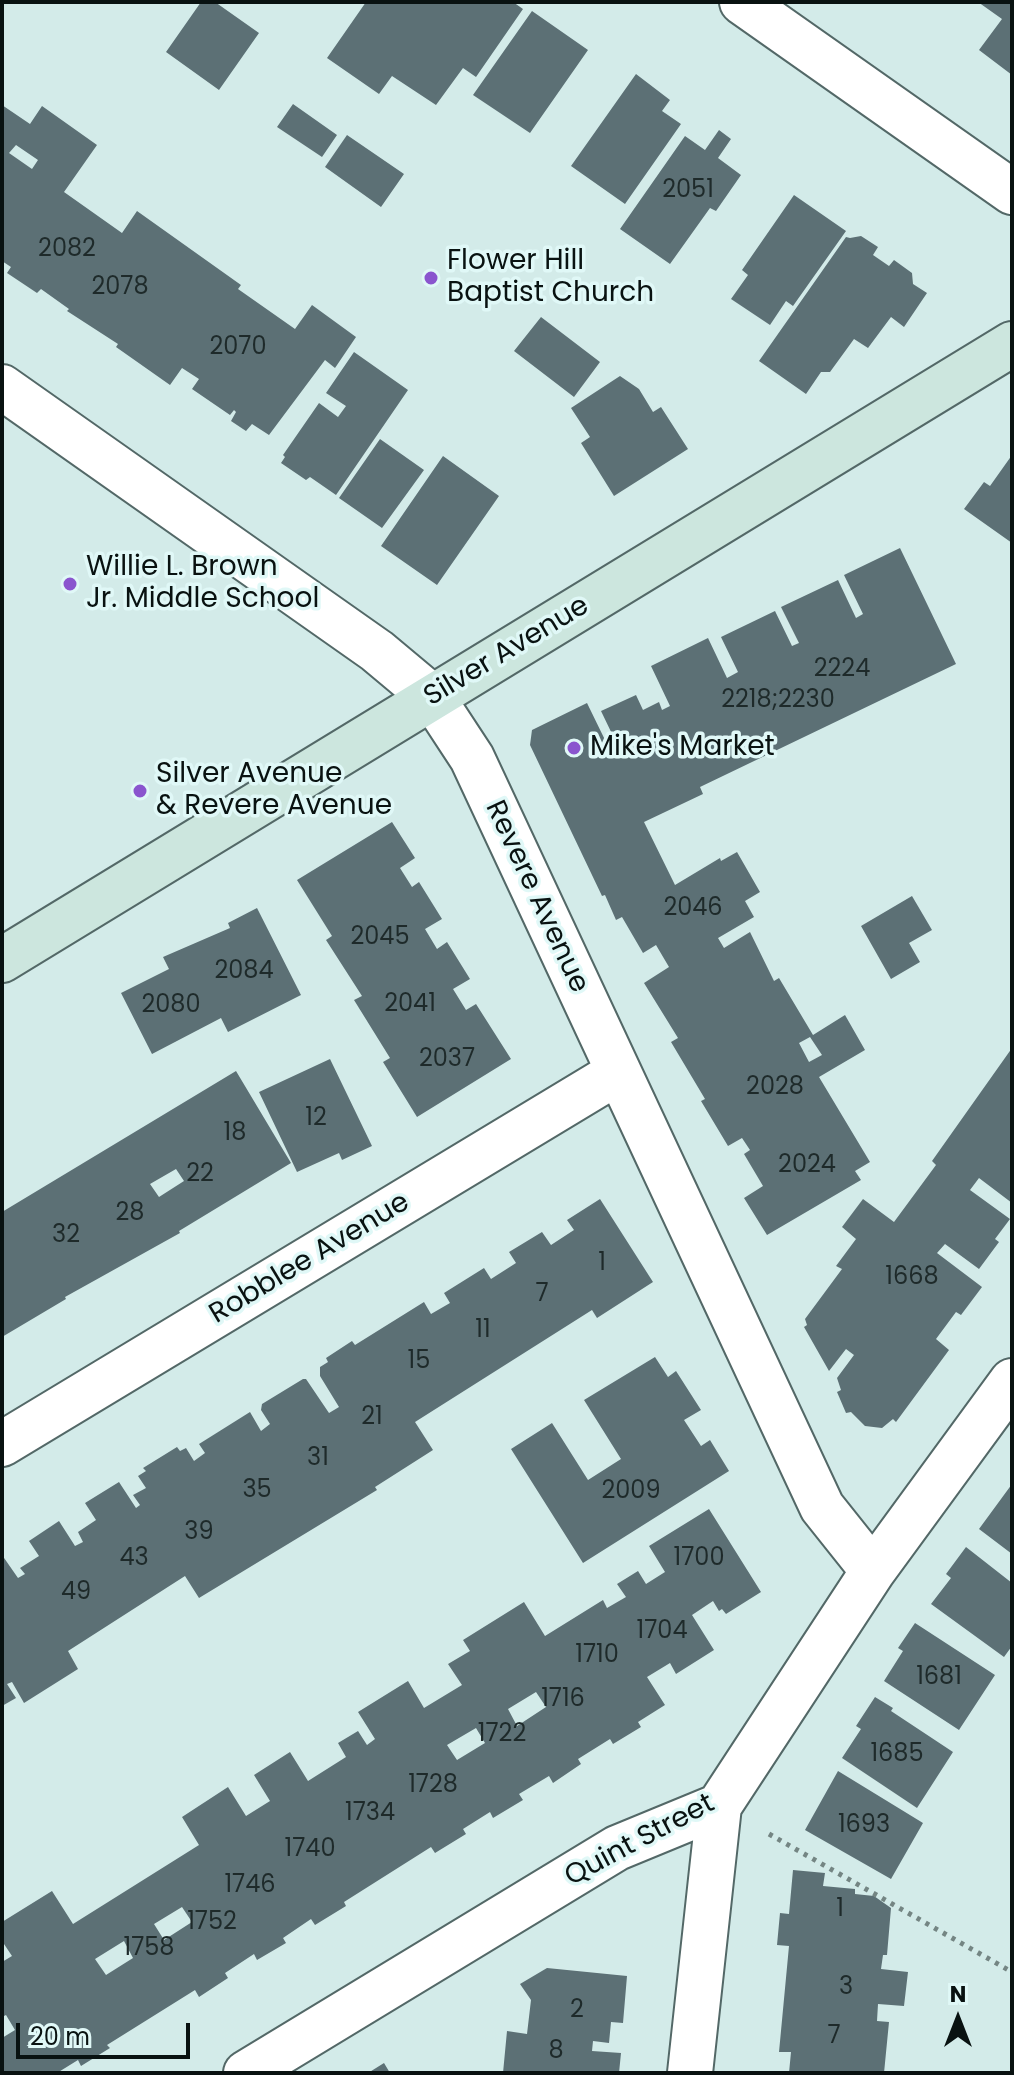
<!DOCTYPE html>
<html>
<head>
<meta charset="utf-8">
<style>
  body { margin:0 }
  #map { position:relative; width:1014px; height:2075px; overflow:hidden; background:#d3ebe9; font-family:Poppins,sans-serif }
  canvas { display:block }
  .frame { position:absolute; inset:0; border:4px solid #091211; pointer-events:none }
  .north { position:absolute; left:918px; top:1979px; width:80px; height:80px; -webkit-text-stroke:6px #e0f8f7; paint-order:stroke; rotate:0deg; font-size:22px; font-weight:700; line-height:32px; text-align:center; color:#091211 }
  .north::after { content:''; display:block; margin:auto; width:28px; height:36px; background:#091211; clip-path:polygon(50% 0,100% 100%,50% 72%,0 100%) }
  .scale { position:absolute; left:16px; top:2023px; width:174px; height:36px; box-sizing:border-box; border:4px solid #091211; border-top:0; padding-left:10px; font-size:24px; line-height:28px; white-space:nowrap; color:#091211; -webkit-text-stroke:6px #e0f8f7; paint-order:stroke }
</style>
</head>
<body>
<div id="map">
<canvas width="1014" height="2075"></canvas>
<div class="frame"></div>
<div class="north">N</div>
<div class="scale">20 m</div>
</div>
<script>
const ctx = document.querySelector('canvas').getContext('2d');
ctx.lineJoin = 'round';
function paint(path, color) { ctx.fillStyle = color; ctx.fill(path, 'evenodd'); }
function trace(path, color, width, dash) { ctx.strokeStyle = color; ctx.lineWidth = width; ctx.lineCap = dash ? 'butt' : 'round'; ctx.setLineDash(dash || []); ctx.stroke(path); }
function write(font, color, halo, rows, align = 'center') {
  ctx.font = font + ' Poppins,sans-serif'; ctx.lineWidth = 7; ctx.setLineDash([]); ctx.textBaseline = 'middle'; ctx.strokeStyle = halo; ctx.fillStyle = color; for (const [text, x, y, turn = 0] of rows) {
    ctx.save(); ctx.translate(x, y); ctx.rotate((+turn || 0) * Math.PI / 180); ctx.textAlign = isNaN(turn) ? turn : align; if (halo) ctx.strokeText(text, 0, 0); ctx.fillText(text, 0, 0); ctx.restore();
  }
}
const building = new Path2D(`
  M201,2H215L259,33L219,90L166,52Z
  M366,2H513L523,9L476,77L463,68L436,105L392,76L379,94L327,58Z
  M978,2H1012V75L979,50L1002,19Z
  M532,11L588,50L530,133L473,95Z
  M636,74L670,100L662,111L681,124L625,204L571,166Z
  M293,104L337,135L322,157L277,127Z
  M2,105L30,124L42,106L97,145L64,192L122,233L137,211L241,285L238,289L295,329L312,305L356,337L335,368L325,360L269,435L252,424L246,431L231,421L236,412L234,410L230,415L192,389L199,379L182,368L170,385L116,347L118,344L67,311L69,309L41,289L37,293L7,273L11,267L2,261ZM16,145L38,160L32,169L9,153Z
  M719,130L731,139L718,158L741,175L716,211L710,208L670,264L620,229L685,136L705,150Z
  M347,135L404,174L381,207L325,167Z
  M794,195L846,231L793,306L786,301L770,325L731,299L748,275L742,270Z
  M861,236L878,247L873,255L889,266L894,260L912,273L913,284L927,293L904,327L891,317L868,348L854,339L830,372H821L806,394L759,361L846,237L850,238Z
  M541,317L600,362L574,397L514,351Z
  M354,352L408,390L336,495L310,477L306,480L281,463L285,457L283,455L319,403L338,417L346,406L326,393Z
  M620,376L639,389L653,412L661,407L688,449L614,496L581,443L590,437L571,408Z
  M380,439L424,470L382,528L339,498Z
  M1012,455V543L964,509L984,482L990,486Z
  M443,456L499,496L437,585L381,546Z
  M900,548L956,664L700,787L703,794L644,822L675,885L720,858L721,861L737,852L760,892L745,901L754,917L718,938L724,948L750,932L774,981L779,978L813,1035L845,1015L865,1050L819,1077L870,1162L855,1171L861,1180L767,1235L744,1198L763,1186L744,1154L750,1150L742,1138L728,1146L701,1101L705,1099L671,1042L678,1038L644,983L669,967L656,945L643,953L622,917L616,920L605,895L602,896L530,745L532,730L587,703L606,742L614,738L601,711L636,695L643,710L659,702L662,710L670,706L651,666L708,638L727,678L738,672L721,637L775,611L792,646L799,643L781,607L838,580L856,618L863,614L844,575ZM810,1037L822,1055L809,1062L799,1043Z
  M392,822L415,858L400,868L412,887L419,882L442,919L425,929L437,949L447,942L470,979L453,989L466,1010L476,1004L511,1059L417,1117L383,1062L390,1058L354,1000L362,996L326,940L332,936L297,880Z
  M912,896L932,930L909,943L920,962L891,979L861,926Z
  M257,908L301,995L228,1032L221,1018L152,1054L121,993L169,969L163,957L230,928L228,923Z
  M1012,1048V1203L979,1178L970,1190L1010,1219L995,1239L999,1242L979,1269L945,1244L937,1253L982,1287L961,1315L956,1312L936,1339L949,1350L896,1422L893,1419L882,1428L865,1426L851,1412L846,1413L837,1392L841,1390L837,1378L854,1355L846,1349L829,1371L804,1327L807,1325L805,1319L842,1269L836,1266L856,1239L842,1227L863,1199L894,1222L936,1165L932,1161Z
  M330,1059L372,1146L342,1160L339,1153L297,1172L259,1092Z
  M236,1071L291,1163L179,1231L180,1233L65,1297L66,1299L2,1337V1212ZM176,1169L184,1181L159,1197L150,1184Z
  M600,1199L653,1282L597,1318L592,1310L415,1422L433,1450L375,1487L377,1490L199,1598L185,1576L68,1651L78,1669L24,1703L12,1682L7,1684L16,1698L2,1706V1555L18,1578L25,1574L20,1568L39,1556L29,1541L59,1521L75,1546L83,1542L78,1532L96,1520L85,1503L119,1482L136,1508L140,1505L133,1495L146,1488L138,1476L146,1471L143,1468L177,1447L180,1451L186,1448L194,1461L205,1453L199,1444L250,1412L261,1431L270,1424L261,1410L262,1404L303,1379H306L329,1413L339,1407L320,1376V1367L328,1362L326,1358L352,1341L355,1345L363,1340L424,1302L431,1314L450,1303L444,1293L484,1268L491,1279L516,1263L509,1252L542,1232L551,1245L574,1230L567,1220Z
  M655,1357L668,1377L676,1371L701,1410L684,1420L701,1446L710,1440L729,1471L583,1563L511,1449L552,1423L588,1480L621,1459L584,1400Z
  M1012,1484V1554L979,1529Z
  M709,1509L761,1592L726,1614L722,1609L719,1611L713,1601L692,1615L714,1650L676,1674L670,1663L647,1677L665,1705L638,1722L641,1727L613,1744L610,1739L578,1759L581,1764L553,1783L549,1776L519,1794L523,1800L493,1818L490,1812L463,1829L466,1834L435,1853L431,1847L344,1902L346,1906L315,1925L311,1919L283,1938L286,1943L257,1960L254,1954L225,1973L228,1978L199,1997L195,1990L107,2045L110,2048L81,2066L78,2060L57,2073H2V2038L15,2030L6,2015L2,2017V1962L12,1956L2,1941V1922L52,1891L73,1924L199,1845L182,1817L228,1787L246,1816L270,1801L254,1775L290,1752L308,1781L346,1757L338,1743L358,1731L367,1745L375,1739L358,1712L408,1681L424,1708L462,1685L448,1664L470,1651L463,1640L524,1602L545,1636L603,1600L607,1608L626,1597L617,1584L638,1571L646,1584L665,1572L649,1546ZM536,1692L546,1707L517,1726L508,1709ZM476,1728L485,1743L457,1760L447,1745ZM182,1907L192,1922L164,1940L154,1924ZM124,1941L133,1958L106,1975L95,1959Z
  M966,1547L1012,1583V1646L1004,1657L931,1604L951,1578L946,1574Z
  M915,1623L995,1675L959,1730L884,1681L903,1651L898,1648Z
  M875,1697L893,1708L891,1711L953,1752L917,1808L842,1758L861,1729L856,1726Z
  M838,1771L923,1823L891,1879L805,1830Z
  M793,1870L825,1873L823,1886L855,1889V1894L874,1896L891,1908L887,1955H883L881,1969L908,1972L904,2006L878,2004L877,2021L889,2022L884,2073H789L791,2052H779L789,1946L777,1945L780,1913L789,1914Z
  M547,1968L627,1976L623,2023L611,2022L609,2043L593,2041L592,2051L621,2053L619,2073H503L507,2031L527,2034L531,2000L520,1984Z
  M384,2063L390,2073H368Z`);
const path = new Path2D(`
  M769,1834L1012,1972`);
const street = new Path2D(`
  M742,2L1012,192
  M2,387L377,651L432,697L472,758L822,1507L873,1571
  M2,1444L617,1073
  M246,2073L617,1848L719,1806L873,1571L1012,1381
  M690,2073L719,1806`);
const secondary = new Path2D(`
  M2,960L1012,344`);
const markers = [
  [431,278,8,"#8a55ce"],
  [70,584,8,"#8a55ce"],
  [574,748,8,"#8a55ce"],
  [140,791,8,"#8a55ce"]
];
const numberNames = [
  ["2051",688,191],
  ["2082",67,250],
  ["2078",120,288],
  ["2070",238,348],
  ["2224",842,670],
  ["2218;2230",778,701],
  ["2046",693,909],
  ["2045",380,938],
  ["2084",244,972],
  ["2041",410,1005],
  ["2080",171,1006],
  ["2037",447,1060],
  ["2028",775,1088],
  ["12",316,1119],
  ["18",235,1134],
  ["2024",807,1166],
  ["22",200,1175],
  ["28",130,1214],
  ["32",66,1236],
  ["1",602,1264],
  ["1668",912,1278],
  ["7",542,1295],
  ["11",483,1331],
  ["15",419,1362],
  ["21",372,1418],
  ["31",318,1459],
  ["35",257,1491],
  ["2009",631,1492],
  ["39",199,1533],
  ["43",134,1559],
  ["1700",699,1559],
  ["49",76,1593],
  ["1704",662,1632],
  ["1710",597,1656],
  ["1681",939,1678],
  ["1716",563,1700],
  ["1722",502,1735],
  ["1685",897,1755],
  ["1728",433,1786],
  ["1734",370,1814],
  ["1693",864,1826],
  ["1740",310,1850],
  ["1746",250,1886],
  ["1",840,1910],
  ["1752",212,1923],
  ["1758",149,1949],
  ["3",846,1988],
  ["2",577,2011],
  ["7",834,2037],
  ["8",556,2052]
];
const poiNames = [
  ["Flower Hill",447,262],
  ["Baptist Church",447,294],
  ["Willie L. Brown",86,568],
  ["Jr. Middle School",86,600],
  ["Mike's Market",590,748],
  ["Silver Avenue",156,775],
  ["& Revere Avenue",156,807]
];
const streetNames = [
  ["Silver Avenue",507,652,-31],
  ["Revere Avenue",536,897,65],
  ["Robblee Avenue",310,1259,-31],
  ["Quint Street",640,1841,-28]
];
paint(building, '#5c7075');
trace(street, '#536867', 48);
trace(secondary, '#536867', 48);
trace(path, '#748583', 5, [4, 6]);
trace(street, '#fff', 44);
trace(secondary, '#cce6de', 44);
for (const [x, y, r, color] of markers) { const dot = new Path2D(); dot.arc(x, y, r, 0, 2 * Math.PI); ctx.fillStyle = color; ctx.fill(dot); trace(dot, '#e0f8f7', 3); }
write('24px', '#1e2a2a', null, numberNames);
write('28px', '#091211', '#e0f8f7', poiNames, 'left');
write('28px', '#091211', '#e0f8f7', streetNames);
</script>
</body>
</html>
